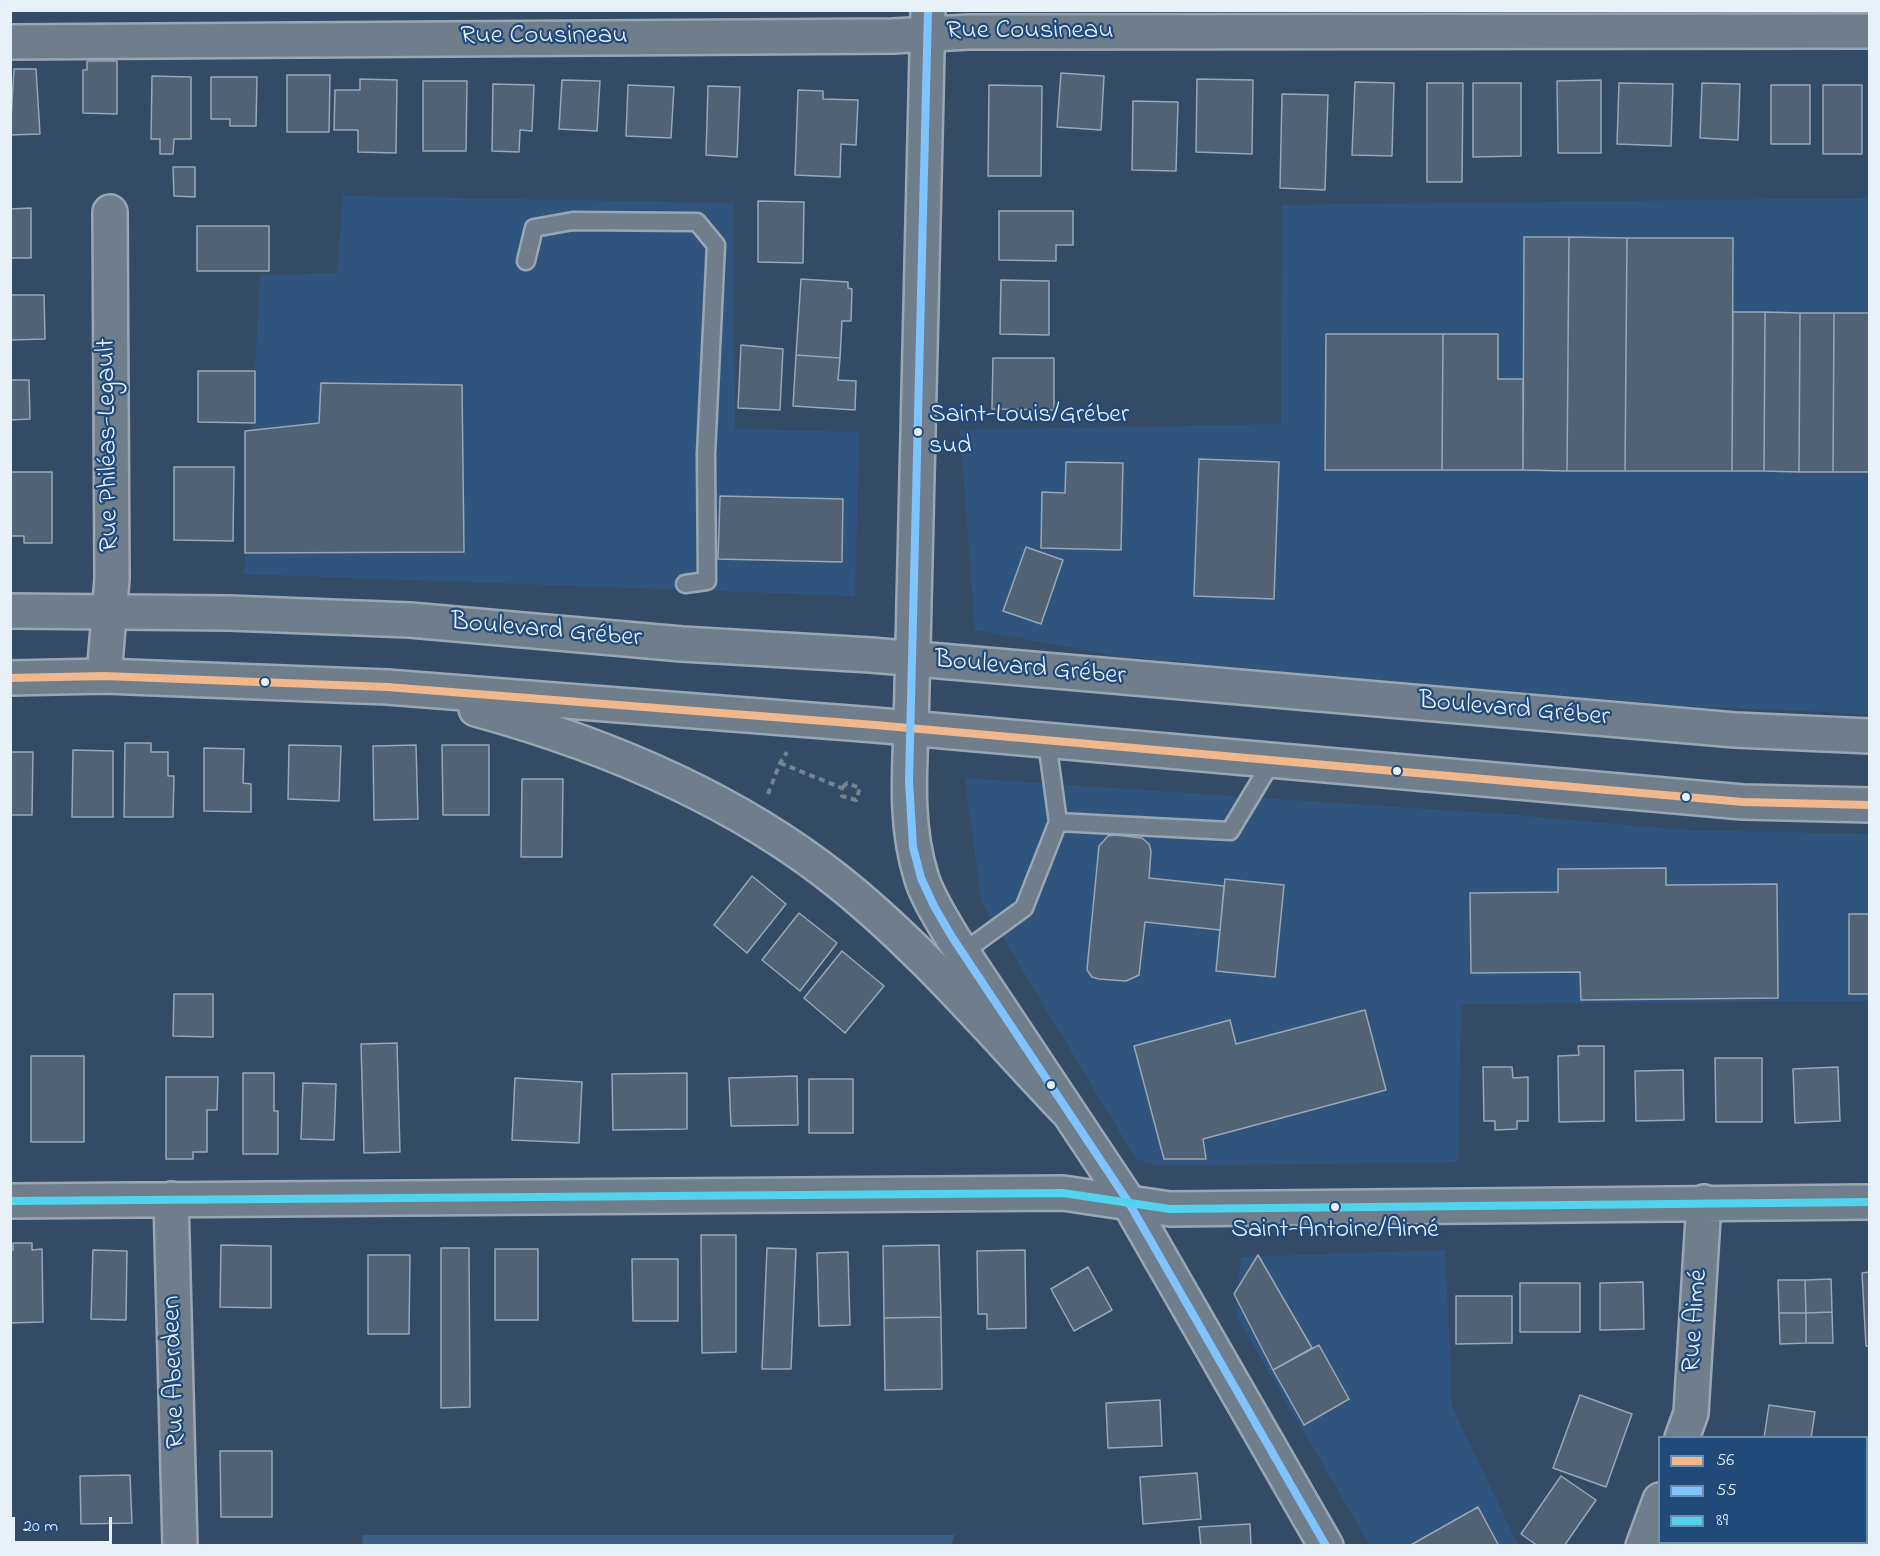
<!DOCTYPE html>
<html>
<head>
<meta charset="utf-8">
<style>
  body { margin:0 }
  #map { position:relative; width:1880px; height:1556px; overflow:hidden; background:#344b65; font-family:"Indie Flower",sans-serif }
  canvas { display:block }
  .frame { position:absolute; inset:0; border:12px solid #e8f1f8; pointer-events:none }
  .legend { position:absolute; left:1658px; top:1436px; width:210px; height:108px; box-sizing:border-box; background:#1f4a7a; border:2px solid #6f8dac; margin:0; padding:8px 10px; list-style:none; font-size:18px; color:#e8f1f8 }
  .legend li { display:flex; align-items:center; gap:12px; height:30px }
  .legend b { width:30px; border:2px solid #6f8dac }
  .scale { position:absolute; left:12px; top:1517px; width:100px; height:27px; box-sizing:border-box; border:3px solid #e8f1f8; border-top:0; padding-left:8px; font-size:18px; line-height:21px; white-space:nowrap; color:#e8f1f8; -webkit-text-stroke:4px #1f4a7a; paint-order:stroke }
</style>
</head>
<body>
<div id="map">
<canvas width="1880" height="1556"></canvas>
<div class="frame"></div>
<ul class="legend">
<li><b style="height:8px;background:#f1b78d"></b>56</li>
<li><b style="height:8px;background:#80c4ff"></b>55</li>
<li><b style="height:8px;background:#53d2ee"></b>89</li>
</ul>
<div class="scale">20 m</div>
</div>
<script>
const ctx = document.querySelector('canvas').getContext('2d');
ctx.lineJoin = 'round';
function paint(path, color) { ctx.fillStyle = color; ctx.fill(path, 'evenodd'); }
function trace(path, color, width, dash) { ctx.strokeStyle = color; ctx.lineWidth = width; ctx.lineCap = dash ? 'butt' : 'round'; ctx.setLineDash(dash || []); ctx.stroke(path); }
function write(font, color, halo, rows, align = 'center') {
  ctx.font = font + ' "Indie Flower",sans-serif'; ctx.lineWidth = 4.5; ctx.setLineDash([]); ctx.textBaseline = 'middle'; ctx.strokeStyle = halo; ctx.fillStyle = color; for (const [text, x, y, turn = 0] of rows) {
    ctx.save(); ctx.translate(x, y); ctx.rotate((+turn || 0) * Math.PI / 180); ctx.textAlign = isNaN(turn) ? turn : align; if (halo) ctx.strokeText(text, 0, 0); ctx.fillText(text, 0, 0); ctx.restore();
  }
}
const built = new Path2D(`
  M343,196L733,203L735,429L859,432L855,596L244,574L260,275L337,273Z
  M1869,198V714L1686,706L1277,671L1117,656L975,630L960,430L1281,424L1282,205Z
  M965,778L1515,815L1683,830L1869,834V1001L1461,1004L1458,1162L1159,1166L1136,1159L981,901Z
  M1445,1250L1452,1407L1518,1545H1370L1236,1316L1241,1257Z`);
const green = new Path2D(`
  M362,1535H954L951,1546H363Z`);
const building = new Path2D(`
  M87,61H117V114L83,113V70H87Z
  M14,69H36L40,134L10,135Z
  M1061,73L1104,76L1101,130L1057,127Z
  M287,75H330L329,132H287Z
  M152,76L191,77V139H174L173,154H160V139H151Z
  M211,77H257L256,126H230V119H211Z
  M360,79L397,80L396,153L358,152V130H334L335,90H360Z
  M1197,79L1253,80L1252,154L1196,152Z
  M562,80L600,81L597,131L559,129Z
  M1601,80V153H1558L1557,81Z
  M423,81H467L466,151H423Z
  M1355,82L1394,83L1392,156L1352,155Z
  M1427,83H1463L1462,182H1427Z
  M1473,83H1521V156L1473,157Z
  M1619,83L1673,84L1671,146L1617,144Z
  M1702,83L1740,84L1738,140L1700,138Z
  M493,84L534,85L532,131L520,130L519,152L492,151Z
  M628,85L674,87L671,138L626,136Z
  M989,85L1042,86L1041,176H988Z
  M1771,85H1810V144H1771Z
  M1823,85H1862V154H1823Z
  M708,86L740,87L737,157L706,155Z
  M798,90L823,91V99L858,100L856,145L841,144L840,177L795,175Z
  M1282,94L1328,95L1325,190L1280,188Z
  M1133,101L1178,102L1176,171L1132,170Z
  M173,167H195V197L174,196Z
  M758,201L804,202L803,263L758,262Z
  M31,208V258H10V209Z
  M999,211H1073V245H1056V261L999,260Z
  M197,226H269V271H197Z
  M1524,237H1569L1567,471L1523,470Z
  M1569,237L1627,238L1625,471H1567Z
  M1627,238H1733L1732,471H1625Z
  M801,279L848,282V288L852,289L851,321H842L840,358L796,355Z
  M1001,280L1049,281V335L1000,334Z
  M10,295H44L45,339L10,340Z
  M1733,312H1765L1764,471H1732Z
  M1765,312L1800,313L1799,472L1764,471Z
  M1800,313H1834L1833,472H1799Z
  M1834,313H1870V472H1833Z
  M1326,334H1443L1442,470H1325Z
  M1443,334H1498V379H1523V470H1442Z
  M741,345L783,349L780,410L738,408Z
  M796,355L840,358L838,380L856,381L855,410L793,406Z
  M993,358H1054V410L992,409Z
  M198,371H255V423L198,422Z
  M10,380H29L30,419L10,420Z
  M321,383L462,385L464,552L245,553V431L319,423Z
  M1199,459L1279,462L1274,599L1194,596Z
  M1066,462L1123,463L1121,550L1041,548L1042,492L1065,493Z
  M174,467H234L233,541L174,540Z
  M10,472H52V543H24V536H10Z
  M720,496L843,499L842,562L718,559Z
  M1026,547L1063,560L1041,624L1003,611Z
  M125,743H151V752H168V776H174L173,817H124Z
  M289,745L341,746L339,801L288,799Z
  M416,745L418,819L374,820L373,746Z
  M442,745H489V815H443Z
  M204,748L244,749L243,783L251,784V812L204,811Z
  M73,750L113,751V817H72Z
  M10,752H33L32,815H10Z
  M522,779H563L562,857H521Z
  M1115,835L1142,838L1149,844L1151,851L1149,878L1224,886L1220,930L1145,922L1139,975L1126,981L1099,979L1092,977L1087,970L1099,846L1108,836Z
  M1666,868V885L1777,884L1778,998L1581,1000L1580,972L1471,973L1470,893L1558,892V869Z
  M752,876L786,904L747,953L714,925Z
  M1225,879L1284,885L1275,977L1216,971Z
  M799,913L837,943L800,991L762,960Z
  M1849,914H1870V994H1849Z
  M842,951L884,986L845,1033L804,998Z
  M174,994H213V1037L173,1036Z
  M1365,1010L1386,1090L1203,1139L1206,1159H1164L1134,1046L1230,1020L1236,1044Z
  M397,1043L400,1152L364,1153L361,1044Z
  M1578,1046H1604V1121L1559,1122L1558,1056L1579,1055Z
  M31,1056H84V1142H31Z
  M1715,1058H1762V1122H1716Z
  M1483,1067H1512L1513,1078L1528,1077V1121H1517V1129L1495,1130V1121H1484Z
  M1838,1067L1840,1121L1795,1123L1793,1069Z
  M1683,1070L1684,1120L1636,1121L1635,1071Z
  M243,1073H274V1111H278V1154H243Z
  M687,1073V1129L613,1130L612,1074Z
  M797,1076L798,1125L731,1126L729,1078Z
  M166,1077H218L217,1110H207V1152H193V1159H166Z
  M515,1078L582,1082L579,1143L512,1140Z
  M809,1079H853V1133H809Z
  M303,1083L336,1084L334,1140L301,1139Z
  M701,1235H736V1352L702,1353Z
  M13,1243H32V1250L42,1249L43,1322L10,1323V1250H13Z
  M221,1245L271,1246V1308L220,1307Z
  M939,1245L941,1317L884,1318L883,1246Z
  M441,1248H469L470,1407L441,1408Z
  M767,1248L796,1249L791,1369H762Z
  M495,1249H538V1320H495Z
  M93,1250L127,1251L126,1320L91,1319Z
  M1025,1250L1026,1328L987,1329V1314H978L977,1251Z
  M848,1252L850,1325L819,1326L817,1253Z
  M368,1255H410L409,1334H368Z
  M1258,1255L1312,1348L1273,1370L1234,1294Z
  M632,1259H678V1321H633Z
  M1088,1267L1112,1310L1074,1331L1051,1289Z
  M1870,1272V1346H1866L1862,1273Z
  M1831,1279L1832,1312L1806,1313L1805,1280Z
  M1778,1280H1805L1806,1313H1779Z
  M1643,1282L1644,1329L1600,1330V1283Z
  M1520,1283H1580V1332H1520Z
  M1456,1296H1512V1343L1456,1344Z
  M1832,1312L1833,1343H1806V1313Z
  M1779,1313H1806V1343L1780,1344Z
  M941,1317L942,1389L885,1390L884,1318Z
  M1319,1345L1349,1399L1304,1425L1273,1370Z
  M1580,1395L1632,1414L1606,1487L1553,1468Z
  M1160,1400L1162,1446L1108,1448L1106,1403Z
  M1769,1405L1815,1412L1811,1438H1764Z
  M220,1451H272V1517H221Z
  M1197,1473L1201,1519L1143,1524L1140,1477Z
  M130,1475L132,1523L81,1524L80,1476Z
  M1561,1476L1596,1500L1564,1546H1538L1521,1534Z
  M1478,1507L1499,1546H1409Z
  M1250,1524L1251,1546H1201L1199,1527Z
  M1740,1542H1783L1782,1546H1750Z`);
const path = new Path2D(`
  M780,763L842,788V796L856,800L860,788L847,783L842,788
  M768,794L780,763L787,752`);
const service = new Path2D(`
  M526,261L534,228L573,221L697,222L716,245L706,454L707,581L685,584
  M1058,822L1230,831L1272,761
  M962,953L1024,908L1058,822L1047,742`);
const minor = new Path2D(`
  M10,42L893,36L969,32L1870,31
  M104,676L112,579L110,212
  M171,1199L180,1546
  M10,1201L1063,1193L1170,1209L1870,1202
  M1682,1438L1691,1413L1704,1202
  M1643,1546L1660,1500`);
const tertiary = new Path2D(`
  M911,730C909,779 906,828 921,876C927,897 941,918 952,937L1129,1203L1326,1546`);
const secondary = new Path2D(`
  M10,611L229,613L410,620L682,644L871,655L1735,730L1870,736
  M10,678L104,676L387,687L875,725L1743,802L1870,805
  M476,709C603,744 731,797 835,879C920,946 992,1032 1066,1110
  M911,730L928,10`);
const bus1 = new Path2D(`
  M10,678L104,676L387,687L875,725L1743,802L1870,805`);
const bus2 = new Path2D(`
  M928,10L909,781L913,847L921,878L934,906L952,937L1129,1203L1326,1546`);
const bus3 = new Path2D(`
  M10,1201L1063,1193L1170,1209L1870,1202`);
const markers = [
  [918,432,5,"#e8f1f8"],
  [265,682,5,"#e8f1f8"],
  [1397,771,5,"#e8f1f8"],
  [1686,797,5,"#e8f1f8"],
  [1051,1085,5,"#e8f1f8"],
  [1335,1207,5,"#e8f1f8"]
];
const busNames = [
  ["Saint-Louis/Gréber",929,417],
  ["sud",929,448],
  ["Saint-Antoine/Aimé",1335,1232,"center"]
];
const streetNames = [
  ["Rue Cousineau",1030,33],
  ["Rue Cousineau",544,38],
  ["Rue Philéas-Legault",110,445,-91],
  ["Boulevard Gréber",546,632,5],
  ["Boulevard Gréber",1030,670,5],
  ["Boulevard Gréber",1514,711,5],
  ["Rue Aimé",1697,1321,-86],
  ["Rue Aberdeen",176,1372,-92]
];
paint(built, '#2f557f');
paint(green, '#3b5f87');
paint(building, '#516275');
trace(building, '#9aa6b3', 1.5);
trace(service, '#9aa6b3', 21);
trace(minor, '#9aa6b3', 38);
trace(tertiary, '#9aa6b3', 38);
trace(secondary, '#9aa6b3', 38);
trace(path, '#778390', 4, [6, 4.5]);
trace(service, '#707e8c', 16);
trace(minor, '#707e8c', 33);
trace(tertiary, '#707e8c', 33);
trace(secondary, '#707e8c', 33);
trace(bus1, '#f1b78d', 8);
trace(bus2, '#80c4ff', 8);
trace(bus3, '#53d2ee', 8);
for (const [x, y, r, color] of markers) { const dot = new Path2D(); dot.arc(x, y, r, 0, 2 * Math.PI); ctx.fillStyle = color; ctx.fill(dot); trace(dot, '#1f4a7a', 2); }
write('26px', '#e8f1f8', '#1f4a7a', busNames, 'left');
write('27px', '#e8f1f8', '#1f4a7a', streetNames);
</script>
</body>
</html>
